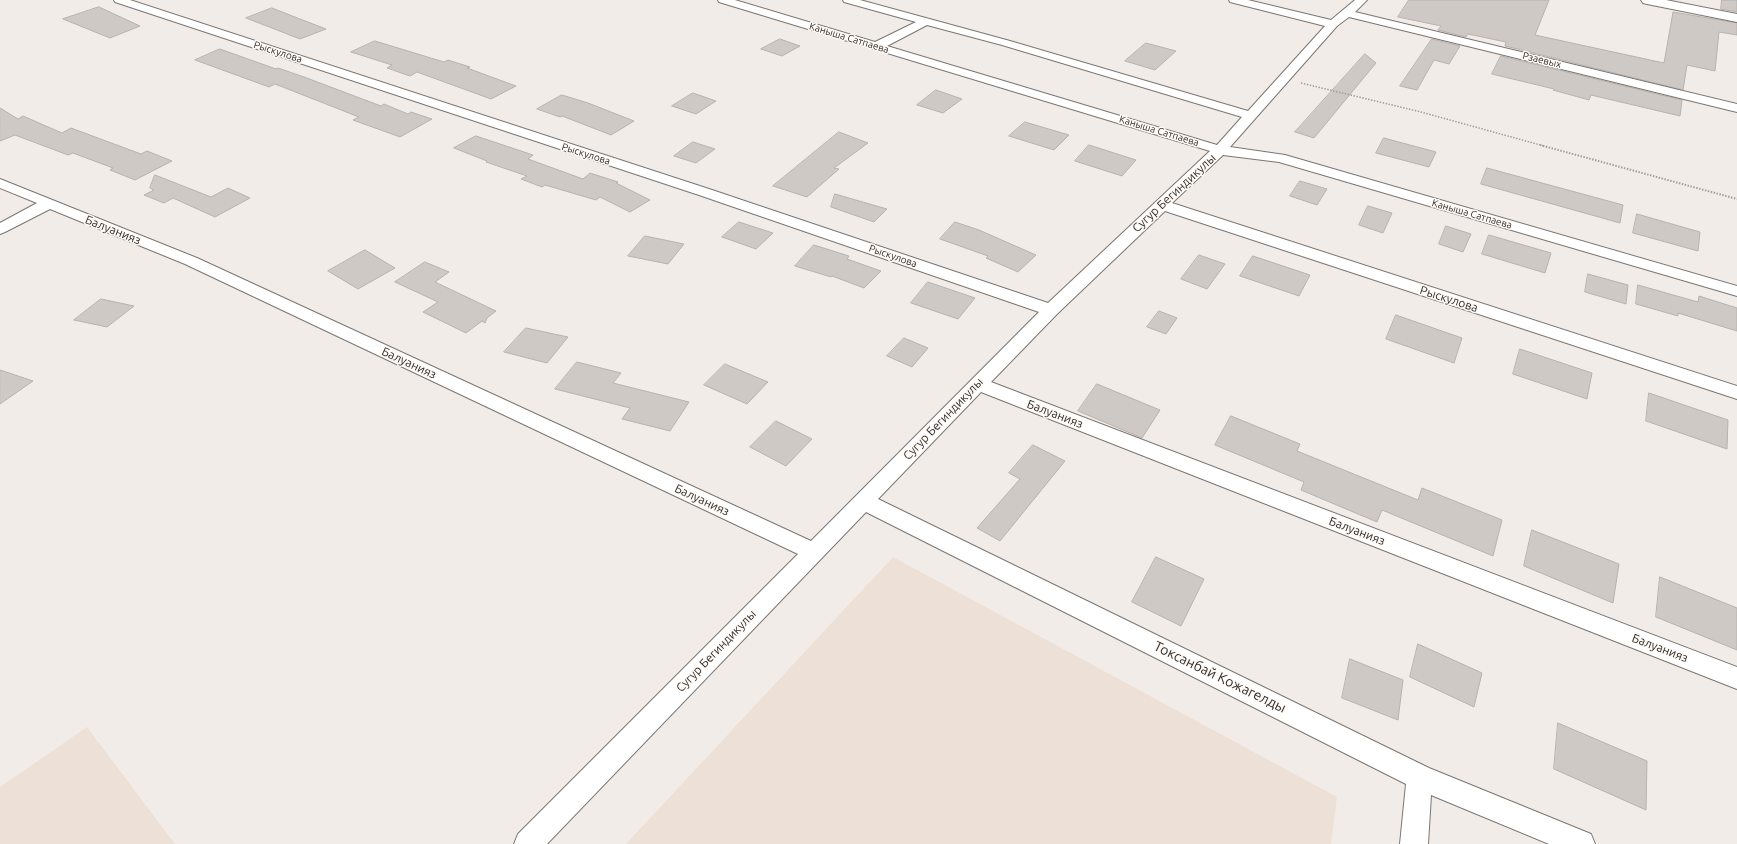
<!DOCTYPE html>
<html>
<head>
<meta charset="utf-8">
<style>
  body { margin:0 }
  canvas { display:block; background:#f2ece8 }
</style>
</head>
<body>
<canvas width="1737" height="844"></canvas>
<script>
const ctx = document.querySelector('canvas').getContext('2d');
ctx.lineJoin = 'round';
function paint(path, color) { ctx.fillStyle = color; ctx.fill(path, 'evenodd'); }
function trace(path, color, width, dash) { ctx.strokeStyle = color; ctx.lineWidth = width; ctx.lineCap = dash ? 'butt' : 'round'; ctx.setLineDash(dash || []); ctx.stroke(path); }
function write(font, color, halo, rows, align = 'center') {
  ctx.font = font + ' Ubuntu,sans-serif'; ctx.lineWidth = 3; ctx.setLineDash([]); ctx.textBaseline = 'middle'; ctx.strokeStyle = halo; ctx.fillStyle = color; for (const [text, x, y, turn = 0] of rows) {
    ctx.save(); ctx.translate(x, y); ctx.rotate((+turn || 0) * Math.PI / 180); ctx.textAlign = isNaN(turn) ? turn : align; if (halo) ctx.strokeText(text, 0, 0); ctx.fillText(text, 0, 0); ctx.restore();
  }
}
const built = new Path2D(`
  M893,557L1337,797L1331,844H626Z
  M87,727L175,844H0V787Z`);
const building = new Path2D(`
  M1409,0H1549L1535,35L1664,63L1673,12L1737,23V35L1719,32L1715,71L1687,65L1683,90L1505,46L1506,42L1468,34L1466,37L1438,30L1441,26L1398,17Z
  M1722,0H1737V12L1721,9Z
  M99,7L140,26L110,38L63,19Z
  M272,8L300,19L326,29L300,39L246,18Z
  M780,39L800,46L782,56L761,49Z
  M1432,39L1460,46L1449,64L1434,60L1417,90L1400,86Z
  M375,41L444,62L448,60L470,67L467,68L516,86L491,99L417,72L410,76L387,68L392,65L351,52Z
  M1146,43L1176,51L1155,70L1125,61Z
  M220,49L276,69L278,68L304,77L381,106L384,104L408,114L411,112L432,119L400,137L353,120L359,117L275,84L269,87L195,60Z
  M1365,54L1376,63L1314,138L1295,132Z
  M1501,56L1682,100L1680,116L1591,95L1589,100L1553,90L1554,89L1492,74Z
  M936,90L962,99L943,113L917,105Z
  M693,93L716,101L696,114L672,106Z
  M562,95L588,103L634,121L611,135L562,116L560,117L537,109Z
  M0,108L18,119L23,116L62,133L71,128L141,154L147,151L172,161L135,180L110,170L113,168L73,153L68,155L15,135L0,141Z
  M1025,122L1069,135L1054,150L1009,136Z
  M839,132L868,143L834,168L839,169L807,197L773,186Z
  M476,136L533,155L528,159L583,179L590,173L618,182L616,183L650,200L630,212L600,197L596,200L545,185L542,187L521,179L527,176L486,162L487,161L454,148Z
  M1384,138L1436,152L1429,167L1376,153Z
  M693,142L715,149L696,163L674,156Z
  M1089,145L1136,160L1122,176L1075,161Z
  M1487,168L1623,205L1620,223L1481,184Z
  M155,175L211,197L228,188L250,198L215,217L173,198L164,203L144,195L154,190L150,188Z
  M1300,181L1327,189L1317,205L1290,196Z
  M835,194L887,209L874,222L831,207Z
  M1368,206L1392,213L1383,233L1359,225Z
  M1637,214L1700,232L1698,251L1633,233Z
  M739,222L773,233L756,249L722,237Z
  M955,222L979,230L1036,255L1018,272L986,258L988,256L940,239Z
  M1446,226L1471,234L1463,252L1439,244Z
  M1489,235L1551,253L1545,273L1482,254Z
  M645,236L684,244L668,264L628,256Z
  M814,245L849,256L847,259L881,271L864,288L832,276L831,277L795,266Z
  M365,250L395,268L358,289L328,271Z
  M1199,255L1225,264L1207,289L1181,279Z
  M1253,256L1310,275L1299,296L1240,276Z
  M425,262L449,272L435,282L496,311L487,318L485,323L482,321L466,333L423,312L438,302L395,282Z
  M1588,274L1628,285L1626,304L1585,292Z
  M928,282L975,298L958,319L911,303Z
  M1638,285L1698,302L1699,296L1737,308V331L1678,313V316L1636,304Z
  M101,299L134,306L107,327L74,320Z
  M1159,311L1177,318L1166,334L1147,327Z
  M1396,315L1462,338L1454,363L1386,339Z
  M526,328L568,337L547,363L504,352Z
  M904,338L928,348L912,367L887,356Z
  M1520,349L1592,373L1587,399L1513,374Z
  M577,362L621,373L613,383L689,402L670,431L622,419L630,408L555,389Z
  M725,364L768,382L747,404L704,385Z
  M0,370L33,381L0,404Z
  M1097,384L1160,410L1142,438L1078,411Z
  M1649,393L1728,420L1727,449L1646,421Z
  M1231,416L1300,444L1297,451L1418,500L1422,488L1502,520L1493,556L1382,510L1377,522L1301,490L1304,482L1215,445Z
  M776,421L812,439L786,466L750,447Z
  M1033,445L1065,461L1000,541L977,528L1020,479L1009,473Z
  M1532,530L1619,564L1613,603L1524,566Z
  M1156,557L1204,579L1181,626L1132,602Z
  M1660,577L1737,608V650L1656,617Z
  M1418,644L1482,673L1474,707L1410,677Z
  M1350,659L1403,680L1398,720L1342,698Z
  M1558,723L1647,761L1646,810L1554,769Z`);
const pathFar1 = new Path2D(`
  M1301,83L1421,112L1544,146`);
const path = new Path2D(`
  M1540,145L1737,199`);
const street = new Path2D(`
  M114,0H130L709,189L1048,303L1210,151L719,2L718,0H735L875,42L916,22L844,2L843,0H860L1010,41L1248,111L1325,26L1230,2L1229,0H1248L1331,20L1355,0H1367L1355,12L1737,104V112L1349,17L1337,26L1230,147L1285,155L1737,286V296L1279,162L1223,155L1172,203L1737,386V399L1165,211L1057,314L991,382L1737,667V689L981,392L878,499L1429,768L1591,834L1595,844H1549L1431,795L1428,844H1400L1406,784L866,512L547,844H514L518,834L798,554L185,264L50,209L5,232L0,234V223L37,203L0,188V179L197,258L811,541L1039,312L699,195L115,2ZM927,25L1002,45L1242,117L1217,145L887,46Z`);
const secondary = new Path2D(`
  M1641,0H1666L1737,14V22L1647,4L1643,3Z`);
const farStreetnames = [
  ["Каныша Сатпаева",849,38,17],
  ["Рыскулова",278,52,18],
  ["Рзаевых",1542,60,14],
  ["Каныша Сатпаева",1159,131,17],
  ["Рыскулова",586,154,18],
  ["Каныша Сатпаева",1472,214,16],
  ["Рыскулова",893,256,19]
];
const streetNames = [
  ["Сугур Бегиндикулы",1174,193,-43],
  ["Балуанияз",113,230,22],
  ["Рыскулова",1449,299,18],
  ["Балуанияз",409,363,25],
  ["Балуанияз",1055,414,21],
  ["Сугур Бегиндикулы",943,419,-46],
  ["Балуанияз",702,500,25],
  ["Балуанияз",1357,531,21],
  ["Балуанияз",1660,648,21],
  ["Сугур Бегиндикулы",716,651,-46]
];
const nearStreetnames = [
  ["Токсанбай Кожагелды",1220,677,26]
];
paint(built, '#ede0d7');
paint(building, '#cfc9c5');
trace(building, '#b8b2ae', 1);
trace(street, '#7c7672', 2);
trace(secondary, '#7c7672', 2);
trace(pathFar1, '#a39e9b', 1.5, [1.5, 1.5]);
trace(path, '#a39e9b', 2, [1.5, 1.5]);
paint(street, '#fff');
paint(secondary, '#fff');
write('10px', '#302e2c', '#fffaf6', farStreetnames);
write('12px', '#302e2c', '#fffaf6', streetNames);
write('14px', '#302e2c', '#fffaf6', nearStreetnames);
</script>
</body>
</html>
